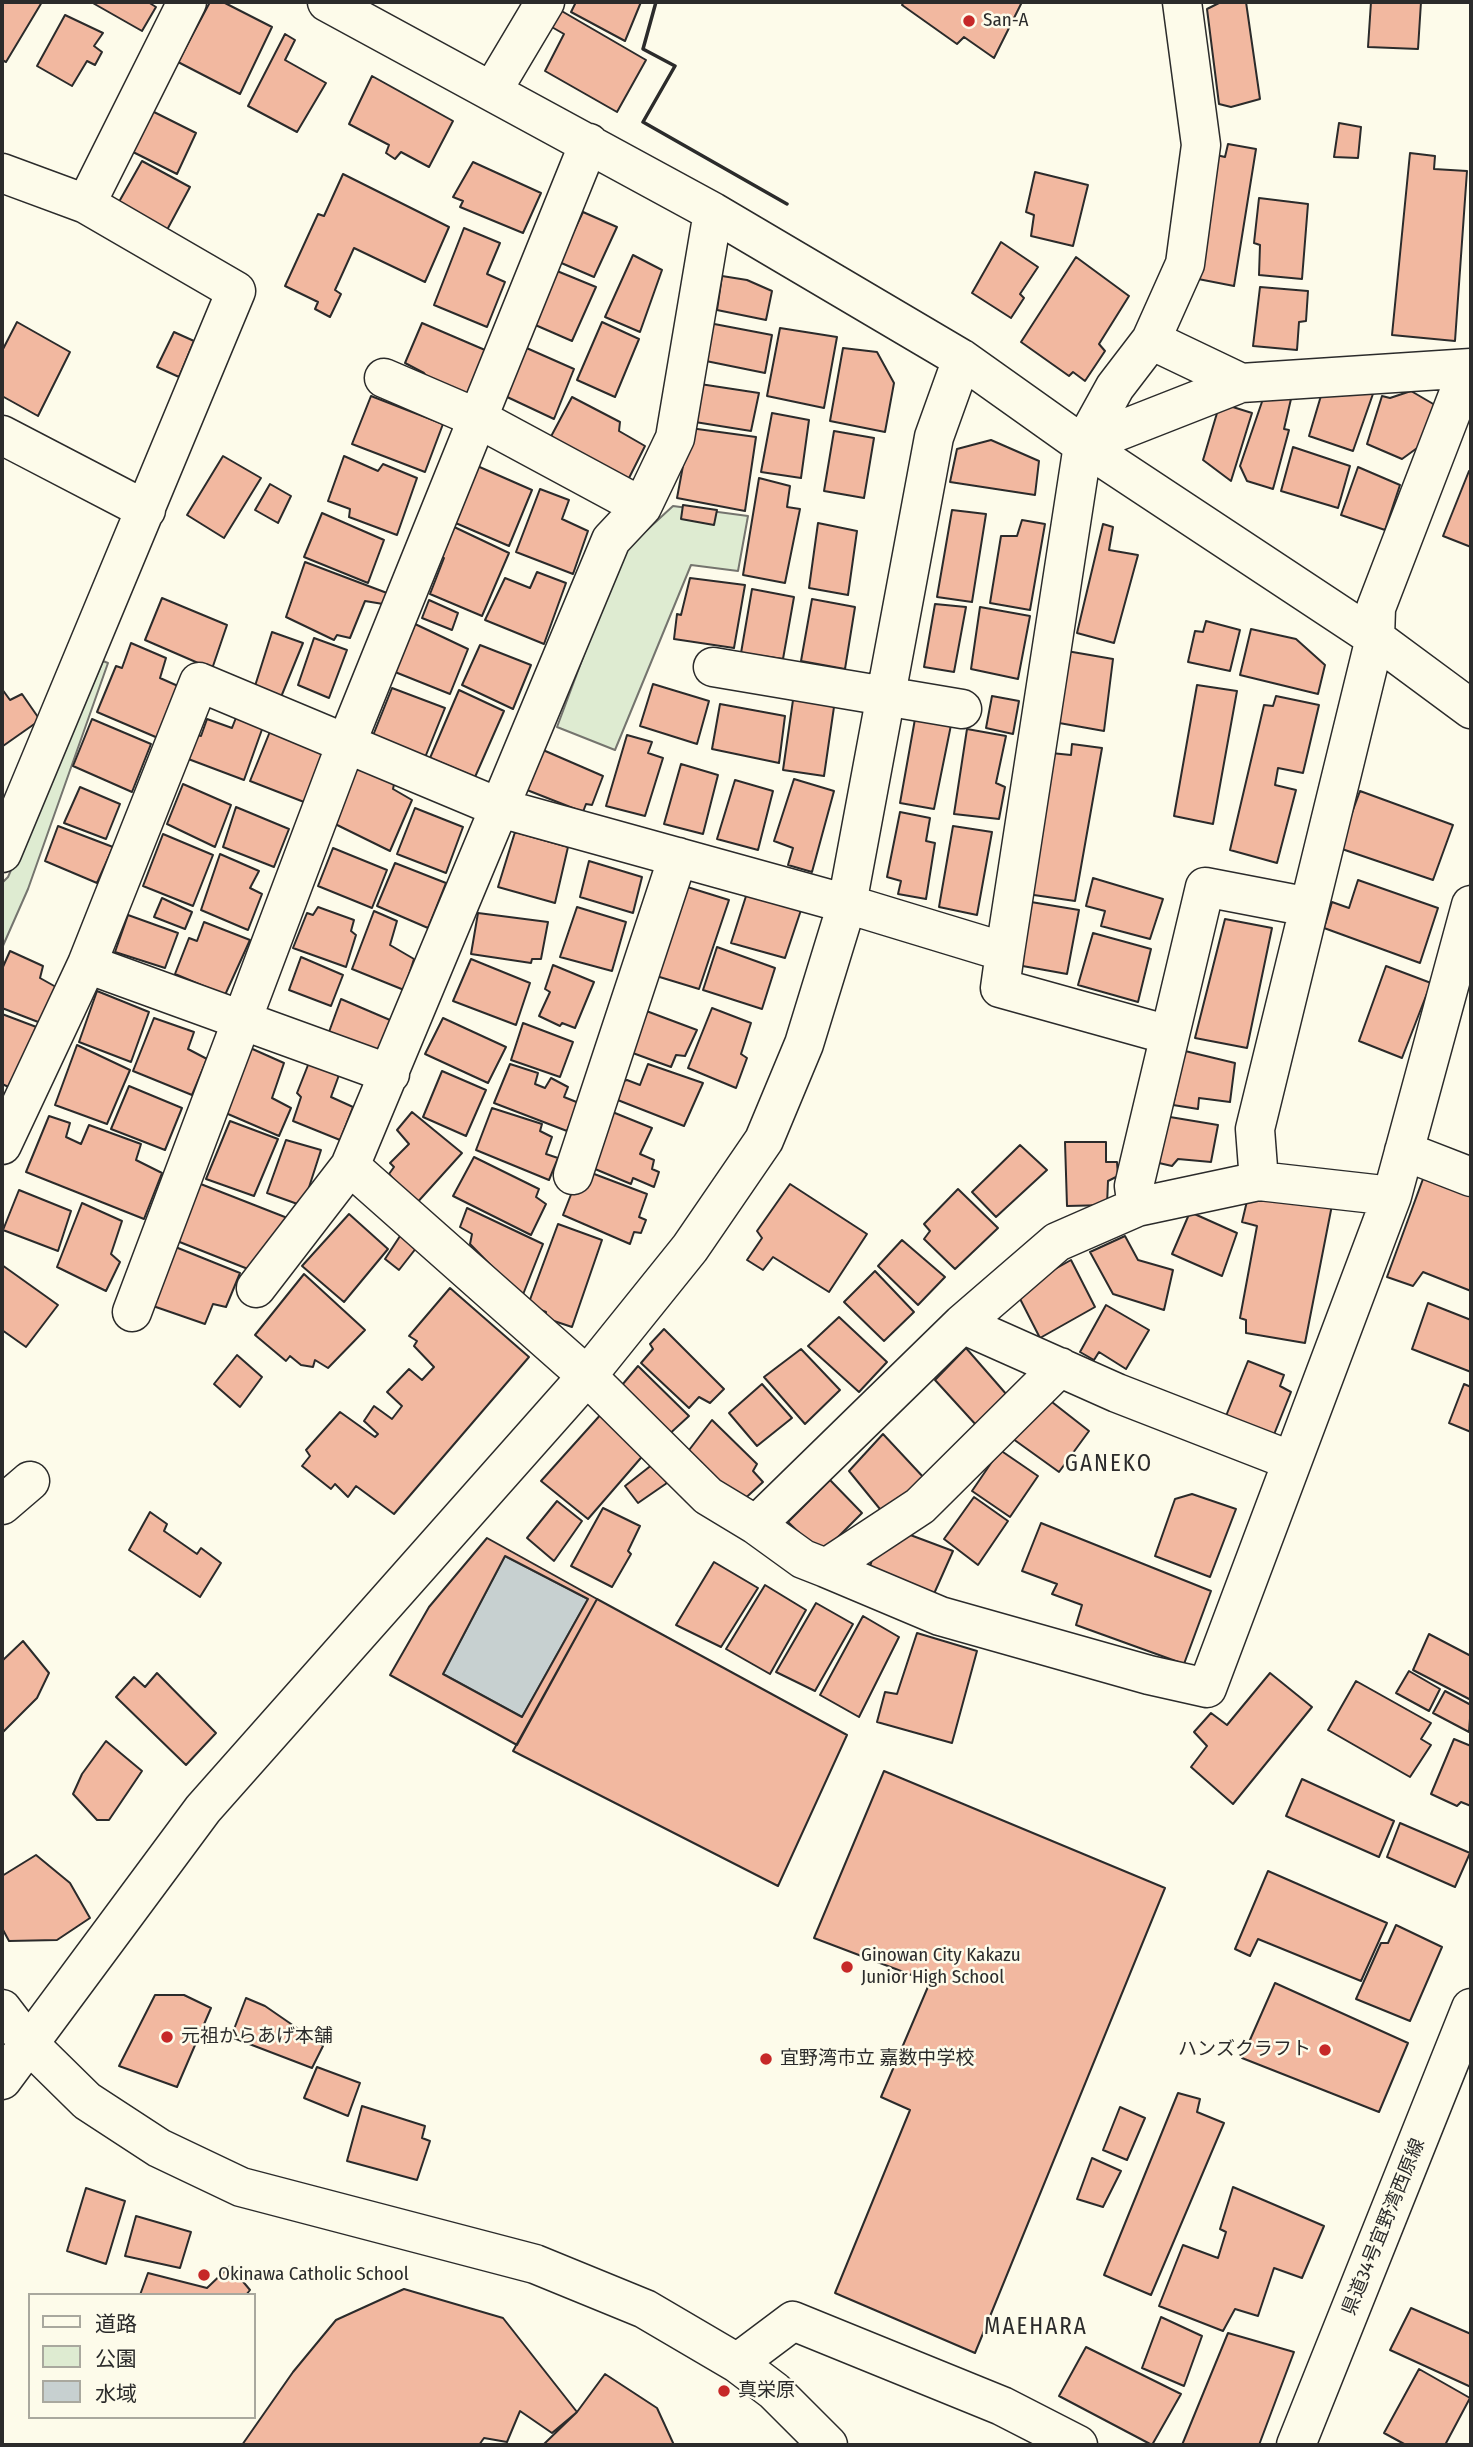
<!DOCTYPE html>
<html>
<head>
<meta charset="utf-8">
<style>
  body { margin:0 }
  #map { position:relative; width:1473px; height:2447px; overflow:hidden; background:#fdfbea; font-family:"Fira Sans Condensed","Noto Sans JP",sans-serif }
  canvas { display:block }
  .frame { position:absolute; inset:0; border:4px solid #2b2b2b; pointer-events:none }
  .legend { position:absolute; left:28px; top:2293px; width:228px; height:126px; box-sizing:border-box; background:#fdfbea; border:2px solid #a9a89e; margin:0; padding:9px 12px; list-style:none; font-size:21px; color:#2b2b2b }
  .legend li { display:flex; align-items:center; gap:14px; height:35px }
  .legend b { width:35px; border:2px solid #a9a89e }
</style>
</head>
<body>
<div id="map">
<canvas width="1473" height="2447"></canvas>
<div class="frame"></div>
<ul class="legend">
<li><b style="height:9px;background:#fdfbea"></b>道路</li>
<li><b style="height:19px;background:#deebd1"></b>公園</li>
<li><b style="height:19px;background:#c7d0d0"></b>水域</li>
</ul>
</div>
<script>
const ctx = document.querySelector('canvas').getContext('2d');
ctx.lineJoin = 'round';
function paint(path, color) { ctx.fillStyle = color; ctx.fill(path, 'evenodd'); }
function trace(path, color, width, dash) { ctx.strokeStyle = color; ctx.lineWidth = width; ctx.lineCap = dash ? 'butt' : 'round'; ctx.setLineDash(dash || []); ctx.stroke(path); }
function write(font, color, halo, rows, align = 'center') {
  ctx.font = font + ' "Fira Sans Condensed","Noto Sans JP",sans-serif'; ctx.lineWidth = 5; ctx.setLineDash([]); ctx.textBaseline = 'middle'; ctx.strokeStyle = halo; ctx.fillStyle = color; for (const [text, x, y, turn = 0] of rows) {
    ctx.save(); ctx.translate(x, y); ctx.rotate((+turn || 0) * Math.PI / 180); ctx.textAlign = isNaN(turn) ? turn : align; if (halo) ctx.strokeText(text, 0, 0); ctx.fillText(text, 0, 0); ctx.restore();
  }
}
const green = new Path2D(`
  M673,506L748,516L738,571L691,565L615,750L557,727L622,553Z
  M103,661L108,663L28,889L2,948V883L8,877Z`);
const water = new Path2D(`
  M505,1556L588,1599L522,1717L443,1674Z`);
const building = new Path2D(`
  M2,2H42L6,62L2,60Z
  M91,2H148L156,7L142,31Z
  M210,2H223L272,27L240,94L178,62Z
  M576,2H641L625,41L571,12Z
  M904,2H1022L994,58L964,37L957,44L902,5Z
  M1246,2L1260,99L1231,107L1219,104L1207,9L1219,3Z
  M1371,2H1421L1418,49L1368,47Z
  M553,6L646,60L617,112L545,71L564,34L543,22Z
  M65,15L103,33L94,46L102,52L95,65L87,61L72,86L37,66Z
  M285,34L295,40L285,60L326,83L297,132L248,106Z
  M372,76L453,121L429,167L401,152L395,159L386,153L389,145L349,124Z
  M152,111L196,133L177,174L131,151Z
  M1339,123L1361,127L1358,158L1334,157Z
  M1228,144L1256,149L1234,286L1193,278L1212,154L1225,157Z
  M1410,153L1435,156L1434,169L1467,171L1455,341L1392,335Z
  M142,161L190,187L160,243L111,216Z
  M473,162L541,193L523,233L460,207L463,201L453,197Z
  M1035,172L1088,185L1073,246L1031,236L1034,215L1026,212Z
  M343,174L449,227L425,282L354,248L335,290L341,294L330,317L315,309L318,302L285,286L318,214L324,216Z
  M1259,198L1308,204L1302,279L1259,275L1260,245L1254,243Z
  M583,212L617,227L594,277L559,262Z
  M464,228L500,243L487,274L505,282L487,327L434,305Z
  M1001,242L1038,267L1020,294L1024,298L1011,318L972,293Z
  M633,255L662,270L640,332L605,317Z
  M1076,257L1129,296L1099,344L1105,351L1085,381L1073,372L1069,376L1021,342Z
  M557,271L596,287L572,341L533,324Z
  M722,276L747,280L772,291L766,320L717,310Z
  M1260,287L1308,291L1306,321L1299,322L1297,350L1253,346Z
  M17,322L70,352L38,416L2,396V351Z
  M602,322L639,339L615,397L577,380Z
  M422,323L485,350L466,398L431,382L424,373L405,363Z
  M709,323L772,335L765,373L701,360Z
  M780,328L837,337L824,408L767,396Z
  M174,332L194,341L179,377L157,367Z
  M522,346L574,369L554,419L505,396Z
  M843,348L877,352L894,383L885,432L830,421Z
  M700,384L759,393L751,431L695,422Z
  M1323,389L1374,391L1353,451L1309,436Z
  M1411,391L1435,405L1424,443L1402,459L1367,444L1382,396L1390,398Z
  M1265,393L1291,399L1284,429L1289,430L1273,489L1247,481L1240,466Z
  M371,396L443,424L425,472L352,444Z
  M572,397L620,422L619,431L645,446L627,482L547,444Z
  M1220,403L1252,413L1231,481L1203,460Z
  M772,413L809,420L801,478L761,472Z
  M690,428L756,437L745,511L677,498Z
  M834,431L874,438L864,498L824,491Z
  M991,440L1039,461L1035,495L950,482L957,449Z
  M1293,447L1350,466L1338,508L1281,491Z
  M223,456L261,478L224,538L187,515Z
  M344,456L378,471L383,464L417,478L397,535L349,517L350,509L328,501Z
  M475,465L532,490L509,546L451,521Z
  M1358,467L1400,485L1385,530L1341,515Z
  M1469,471L1471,472V547L1443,536Z
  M759,478L790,486L787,507L800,509L785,583L743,575Z
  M270,484L291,496L278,523L255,510Z
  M540,489L569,500L562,519L588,531L573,574L516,552Z
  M683,505L717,510L714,525L681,519Z
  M952,510L986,514L972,602L937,597Z
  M322,513L384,540L368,583L304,557Z
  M1022,520L1045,524L1030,610L990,603L1001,536H1017Z
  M818,523L857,531L848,595L809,588Z
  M1103,524L1113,527L1109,550L1138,555L1114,643L1077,633Z
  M450,525L509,553L482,616L430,594L444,558L437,554Z
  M305,562L387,593L383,604L365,601L350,638L337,635L334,640L286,617Z
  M537,572L566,583L544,644L485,620L505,578L530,588Z
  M690,578L745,585L734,648L674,639L677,614L681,615Z
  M752,589L794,597L783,659L741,653Z
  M162,598L227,625L212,669L145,640Z
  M812,599L855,607L845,669L801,661Z
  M429,600L458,613L452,630L422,618Z
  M935,604L966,607L954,672L924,667Z
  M980,607L1030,616L1018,679L971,669Z
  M1206,621L1240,630L1230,671L1188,662L1195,631L1203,632Z
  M415,624L468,649L450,694L395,672Z
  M1251,629L1296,639L1325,665L1318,694L1240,675Z
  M272,632L303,643L281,697L255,686Z
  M314,638L347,650L329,698L298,685Z
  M131,643L166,658L160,678L178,686L158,738L97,712L116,666L122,668Z
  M480,645L531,665L513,709L462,685Z
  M1061,650L1113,659L1104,731L1048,721Z
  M653,684L709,701L697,744L640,726Z
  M1197,685L1237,691L1213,824L1174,816Z
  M392,688L445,708L424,760L372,738Z
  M2,689L10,700L22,694L40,720L3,746Z
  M459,690L504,711L475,777L430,758Z
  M794,693L835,700L824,776L783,770Z
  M992,696L1019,701L1013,734L986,728Z
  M1276,696L1319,705L1303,773L1278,768L1275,785L1296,790L1277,863L1230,850L1264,705L1273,706Z
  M720,704L785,716L779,763L712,749Z
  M239,710L265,721L244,780L183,757L192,733L201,736L207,719L232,728Z
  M92,719L151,744L132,792L73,766Z
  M915,719L951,725L934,809L900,803Z
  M273,724L327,746L304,802L250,781Z
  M967,729L1006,736L996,783L1005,787L999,819L954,814Z
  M627,735L652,742L648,753L663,758L645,816L606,806Z
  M1072,744L1102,748L1075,901L1027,894L1051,753L1071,755Z
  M543,750L603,776L592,805L586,804L583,812L527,790Z
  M681,764L718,775L703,834L664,824Z
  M367,768L395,780L393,789L412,800L390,851L331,822L351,769Z
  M794,779L834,791L812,872L788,865L793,848L774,841Z
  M735,780L773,791L758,850L717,839Z
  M183,784L231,805L215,847L167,824Z
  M80,787L120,804L106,839L64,823Z
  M1360,791L1453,825L1433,880L1339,848Z
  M236,807L289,829L274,867L223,847Z
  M415,808L463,827L446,873L397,854Z
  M900,812L930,818L926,841L935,843L926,899L898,894L901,881L887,877Z
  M58,826L113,847L97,883L45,861Z
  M953,826L992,832L977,915L939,907Z
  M515,832L568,847L555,903L498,887Z
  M163,834L213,855L193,906L143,886Z
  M333,848L387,870L372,908L318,886Z
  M220,854L259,871L250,888L262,894L248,930L201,910Z
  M589,861L642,877L633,913L580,897Z
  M395,863L446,883L428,928L377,906Z
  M1093,878L1163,899L1150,939L1101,926L1105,911L1086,906Z
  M1358,880L1438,908L1420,963L1324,928L1332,902L1349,908Z
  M684,886L729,900L699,989L653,975Z
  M747,893L801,910L785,958L731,943Z
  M162,898L192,912L185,929L154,917Z
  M1025,901L1079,910L1067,974L1017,965Z
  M318,907L354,920L351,931L356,935L346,967L293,948L307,913L313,915Z
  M577,907L626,922L612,971L560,957Z
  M374,911L397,921L390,945L414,959L404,990L352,969Z
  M478,913L548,922L541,959H532L531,963L471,954Z
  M128,915L178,933L165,968L115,952Z
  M1225,919L1272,928L1247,1048L1195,1038Z
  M204,922L250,940L225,995L175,974L189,938L197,941Z
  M1093,933L1151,949L1138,1002L1078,985Z
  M717,947L775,968L762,1009L703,990Z
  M10,951L43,966L40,978L56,987L46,1025L2,1008V969Z
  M301,957L343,975L331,1006L289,990Z
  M471,959L530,983L516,1025L453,1001Z
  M553,965L594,982L575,1028L562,1023L560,1026L539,1016L550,992L545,989Z
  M1386,966L1431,983L1402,1058L1359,1041Z
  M97,991L149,1012L131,1062L79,1042Z
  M341,999L390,1020L378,1055L329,1032Z
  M712,1008L751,1023L741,1054L747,1058L736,1088L688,1068Z
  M641,1009L697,1030L685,1056L676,1055L671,1067L630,1052Z
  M2,1014L47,1031L20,1092L2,1084Z
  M154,1018L194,1032L188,1049L207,1059L192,1095L133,1071Z
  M443,1018L506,1047L488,1083L425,1054Z
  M523,1023L573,1042L560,1077L511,1060Z
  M77,1045L130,1070L107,1124L55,1105Z
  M248,1047L284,1063L272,1098L291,1108L279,1136L221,1111Z
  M1185,1051L1235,1063L1230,1102L1199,1098L1198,1109L1173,1105Z
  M310,1060L339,1075L331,1097L353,1107L340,1140L293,1121L301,1097L297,1093Z
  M510,1064L538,1073L535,1084L545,1088L551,1078L568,1087L564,1097L579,1103L567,1131L494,1103Z
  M648,1064L703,1083L684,1126L610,1097L616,1083L627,1080L640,1085Z
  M442,1071L486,1090L466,1136L423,1117Z
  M129,1086L182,1108L165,1150L111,1129Z
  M492,1108L542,1124L540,1131L552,1137L546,1154L558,1158L549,1180L476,1150Z
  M605,1109L652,1128L640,1154L654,1160L652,1169L659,1172L654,1187L633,1178L631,1184L583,1164Z
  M412,1112L462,1153L415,1205L389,1174L394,1167L390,1163L409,1144L397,1130Z
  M49,1116L70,1123L66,1137L81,1144L89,1125L141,1144L136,1160L162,1173L144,1219L26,1172Z
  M1164,1116L1218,1125L1211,1162L1178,1159L1172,1166L1159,1163Z
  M230,1121L278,1139L254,1196L206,1179Z
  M286,1140L321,1150L303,1206L267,1193Z
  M1065,1142H1106V1162H1117L1118,1176L1108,1181L1107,1205L1067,1206Z
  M1020,1145L1047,1170L996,1217L972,1192Z
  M474,1157L539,1189L536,1197L546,1204L531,1235L453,1196Z
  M1427,1168L1471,1186V1291L1423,1272L1413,1286L1387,1277Z
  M581,1169L647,1194L639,1217L646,1220L641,1233L634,1232L630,1244L563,1215Z
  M193,1181L290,1219L253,1271L172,1239Z
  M790,1184L867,1234L829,1292L773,1257L763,1270L747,1260L762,1238L757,1231Z
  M958,1189L998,1228L955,1269L924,1239L930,1231L924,1224Z
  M19,1190L71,1211L58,1251L3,1230Z
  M1247,1201H1299L1332,1205L1305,1343L1246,1333V1320L1240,1318L1257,1226L1242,1222Z
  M82,1203L122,1221L111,1254L120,1262L106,1291L57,1267Z
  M467,1208L543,1244L522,1297L470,1244L472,1234L460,1227Z
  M1190,1212L1237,1233L1222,1276L1172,1254Z
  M349,1214L388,1249L344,1302L302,1266Z
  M558,1224L602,1240L572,1327L545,1318L546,1312L528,1305Z
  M402,1233L417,1247L399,1270L385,1259Z
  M1125,1236L1138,1260L1173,1270L1164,1310L1113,1294L1090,1252Z
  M902,1240L945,1277L918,1305L878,1266Z
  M168,1244L240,1273L226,1307L213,1304L205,1324L153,1306Z
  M1071,1260L1095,1307L1040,1338L1016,1291Z
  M2,1265L58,1305L26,1347L2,1330Z
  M875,1271L914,1312L884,1341L844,1302Z
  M304,1274L365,1330L328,1368L315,1360L313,1367L301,1365L290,1356L286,1361L255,1335Z
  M450,1288L529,1357L394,1514L356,1486L348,1497L335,1484L331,1489L302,1466L310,1456L306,1450L340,1412L375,1437L378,1434L364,1421L374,1406L392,1419L402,1406L387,1392L409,1369L422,1380L434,1367L414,1346L417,1341L409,1336Z
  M1428,1303L1471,1320V1372L1412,1349Z
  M1106,1305L1149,1330L1126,1369L1099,1352L1094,1360L1080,1352Z
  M839,1317L887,1362L859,1392L808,1346Z
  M664,1329L724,1389L710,1403L699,1397L689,1408L641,1363L653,1349L650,1344Z
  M966,1348L1007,1395L977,1426L935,1380Z
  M801,1349L840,1390L805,1424L764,1377Z
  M237,1355L262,1377L240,1407L214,1384Z
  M1248,1361L1284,1375L1280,1386L1291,1392L1273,1437L1226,1416Z
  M638,1366L689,1416L665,1438L617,1391Z
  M762,1384L792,1418L757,1446L729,1413Z
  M1464,1384L1471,1387V1432L1449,1423Z
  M1043,1395L1089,1431L1059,1472L1009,1436Z
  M603,1412L646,1452L588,1519L541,1481Z
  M712,1420L757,1464L753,1471L763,1482L739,1504L683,1458Z
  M883,1434L925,1479L884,1514L849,1471Z
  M1000,1450L1038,1476L1010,1517L972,1491Z
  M653,1464L667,1483L638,1503L625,1486Z
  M830,1480L862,1513L821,1554L788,1522Z
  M1192,1494L1236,1509L1210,1577L1155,1556L1175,1499Z
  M974,1497L1008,1521L978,1565L944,1539Z
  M557,1501L582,1521L554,1561L527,1538Z
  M603,1508L640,1526L628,1551L631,1554L612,1587L571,1566Z
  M150,1512L167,1524L164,1531L197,1554L201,1548L221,1563L200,1597L129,1550Z
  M1041,1523L1211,1591L1184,1664L1076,1625L1082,1605L1052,1594L1057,1584L1022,1571Z
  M897,1530L953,1551L933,1596L869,1570L877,1543Z
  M487,1538L597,1599L517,1745L390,1675L429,1607ZM505,1556L588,1599L522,1717L443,1674Z
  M714,1562L758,1588L721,1647L676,1625Z
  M765,1585L806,1610L770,1674L726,1649Z
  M597,1599L847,1735L778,1886L513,1751Z
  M816,1603L853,1624L815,1691L776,1672Z
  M863,1616L899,1637L859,1717L820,1695Z
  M917,1633L977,1651L952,1743L877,1722L885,1692L897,1694Z
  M1429,1634L1471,1656V1700L1413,1670Z
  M23,1641L49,1673L37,1698L2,1733V1661Z
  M1409,1671L1440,1689L1429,1711L1396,1693Z
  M157,1673L216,1733L186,1765L116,1697L134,1677L145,1687Z
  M1270,1673L1312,1707L1233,1804L1191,1767L1207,1746L1194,1732L1211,1713L1227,1725Z
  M1356,1681L1431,1723L1421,1739L1431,1745L1410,1777L1328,1730Z
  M1445,1691L1471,1705L1469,1732L1433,1713Z
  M1454,1739L1471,1746V1806L1461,1802L1457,1806L1431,1794Z
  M106,1741L142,1771L109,1820H97L73,1794L82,1774Z
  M884,1771L1165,1888L975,2353L835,2293L910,2110L881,2097L930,1982L814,1938Z
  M1302,1779L1394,1821L1379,1857L1286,1816Z
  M1400,1823L1470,1853L1455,1887L1387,1857Z
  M36,1855L70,1883L90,1918L57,1940L9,1941L2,1928V1876Z
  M1268,1871L1387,1923L1361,1981L1258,1939L1250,1956L1235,1949Z
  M1396,1925L1442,1947L1410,2021L1356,1999L1381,1943H1388Z
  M1275,1983L1408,2043L1379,2112L1242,2058Z
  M155,1995H184L211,2008L177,2087L119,2066Z
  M246,1998L265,2006L323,2046L312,2068L231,2037Z
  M317,2067L360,2083L348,2116L304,2098Z
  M1178,2093L1200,2099L1197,2112L1224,2123L1151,2295L1104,2275Z
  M362,2106L425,2126L422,2138L430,2141L417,2180L347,2161Z
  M1120,2107L1145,2118L1127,2160L1103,2150Z
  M1092,2158L1121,2171L1103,2207L1077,2199Z
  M1233,2187L1324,2226L1302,2278L1274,2268L1258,2316L1235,2309L1223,2331L1159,2306L1183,2245L1218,2258L1226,2232L1220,2229Z
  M86,2188L125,2201L106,2264L67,2251Z
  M136,2216L191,2232L180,2268L125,2256Z
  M230,2266L250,2290L246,2295H140L148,2273L207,2288Z
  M404,2289L503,2318L577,2412L552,2433L520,2411L507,2442L484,2438L479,2445H242L293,2372L336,2320Z
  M1411,2308L1471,2334V2387L1390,2350Z
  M1161,2317L1202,2336L1184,2386L1142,2368Z
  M1228,2333L1294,2352L1259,2445H1182Z
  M1086,2347L1181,2394L1152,2445L1059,2396Z
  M1419,2369L1470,2398L1445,2445H1406L1384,2433Z
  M605,2374L657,2408L674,2445H543L577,2412Z`);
const minor = new Path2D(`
  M327,2L713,212L962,359L1083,445L1375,638L1471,709
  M492,91L545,2
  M2,173L86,204L236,291L2,853
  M86,204L187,2
  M1151,340L1241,383
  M384,378L477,418L642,507
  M2,435L146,510
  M1083,445L1241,383L1471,368
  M713,667L962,709
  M1005,952L1000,988L1169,1035
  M87,964L390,1074
  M2,1145L87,964L199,682L500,808L847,904L1005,952L1083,445L1115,387L1151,340L1185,264L1201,145L1182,2
  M1404,1151L1471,1177
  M350,1166L587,1376L708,1496L756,1525L962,1324L1057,1242L1137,1207L1259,1181L1392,1196L1471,905
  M573,1175L678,857
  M1259,1181L1255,1129L1375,638L1376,608L1468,369
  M1137,1207L1134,1186L1205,887L1309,907
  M256,1288L350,1166L611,540L642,507L675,438L713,212
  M132,1312L346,744L589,143
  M962,1324L1117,1393L1292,1461
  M2,1505L30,1481
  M756,1525L803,1559L826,1568L920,1506L1060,1367
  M826,1568L940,1616L1149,1675L1207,1688L1392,1196
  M2,2009L28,2043L87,2101L159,2148L241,2187L535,2264L645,2309L737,2363L774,2391L828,2445
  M2,2080L203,1809L587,1376L690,1248L764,1140L804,1044L847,904L934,437L962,359
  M737,2363L793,2321L1002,2406L1078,2445`);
const major = new Path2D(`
  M1296,2445L1471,2008`);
const wall = new Path2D(`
  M656,2L643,49L675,66L643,122L787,204`);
const markers = [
  [969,21,7,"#c62828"],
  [847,1967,7,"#c62828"],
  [167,2037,7,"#c62828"],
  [1325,2050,7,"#c62828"],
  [766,2059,7,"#c62828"],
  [204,2275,7,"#c62828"],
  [724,2391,7,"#c62828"]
];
const poiNames = [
  ["San-A",983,21],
  ["Ginowan City Kakazu",861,1956],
  ["Junior High School",861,1978],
  ["元祖からあげ本舗",181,2037],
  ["ハンズクラフト",1311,2050,"right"],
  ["宜野湾市立 嘉数中学校",780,2059],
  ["Okinawa Catholic School",218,2275],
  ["真栄原",738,2391]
];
const streetNames = [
  ["県道34号宜野湾西原線",1384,2227,-68]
];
const quarterNames = [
  ["GANEKO",1109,1465],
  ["MAEHARA",1036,2328]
];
paint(green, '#deebd1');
trace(green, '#74746e', 2);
paint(water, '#c7d0d0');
trace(water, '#74746e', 2);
paint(building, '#f2b8a0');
trace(building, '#2b2b2b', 2);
trace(minor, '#2b2b2b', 41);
trace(major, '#2b2b2b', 41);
trace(minor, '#fdfbea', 38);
trace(major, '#fdfbea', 38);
trace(wall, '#2b2b2b', 3.5);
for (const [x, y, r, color] of markers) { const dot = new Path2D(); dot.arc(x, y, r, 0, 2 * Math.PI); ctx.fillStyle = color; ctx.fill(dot); trace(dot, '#fdfbea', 2.5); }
write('19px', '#2b2b2b', '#fdfbea', poiNames, 'left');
write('19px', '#2b2b2b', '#fdfbea', streetNames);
ctx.letterSpacing = '2px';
write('23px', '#2b2b2b', '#fdfbea', quarterNames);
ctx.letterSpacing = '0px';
</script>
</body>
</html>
